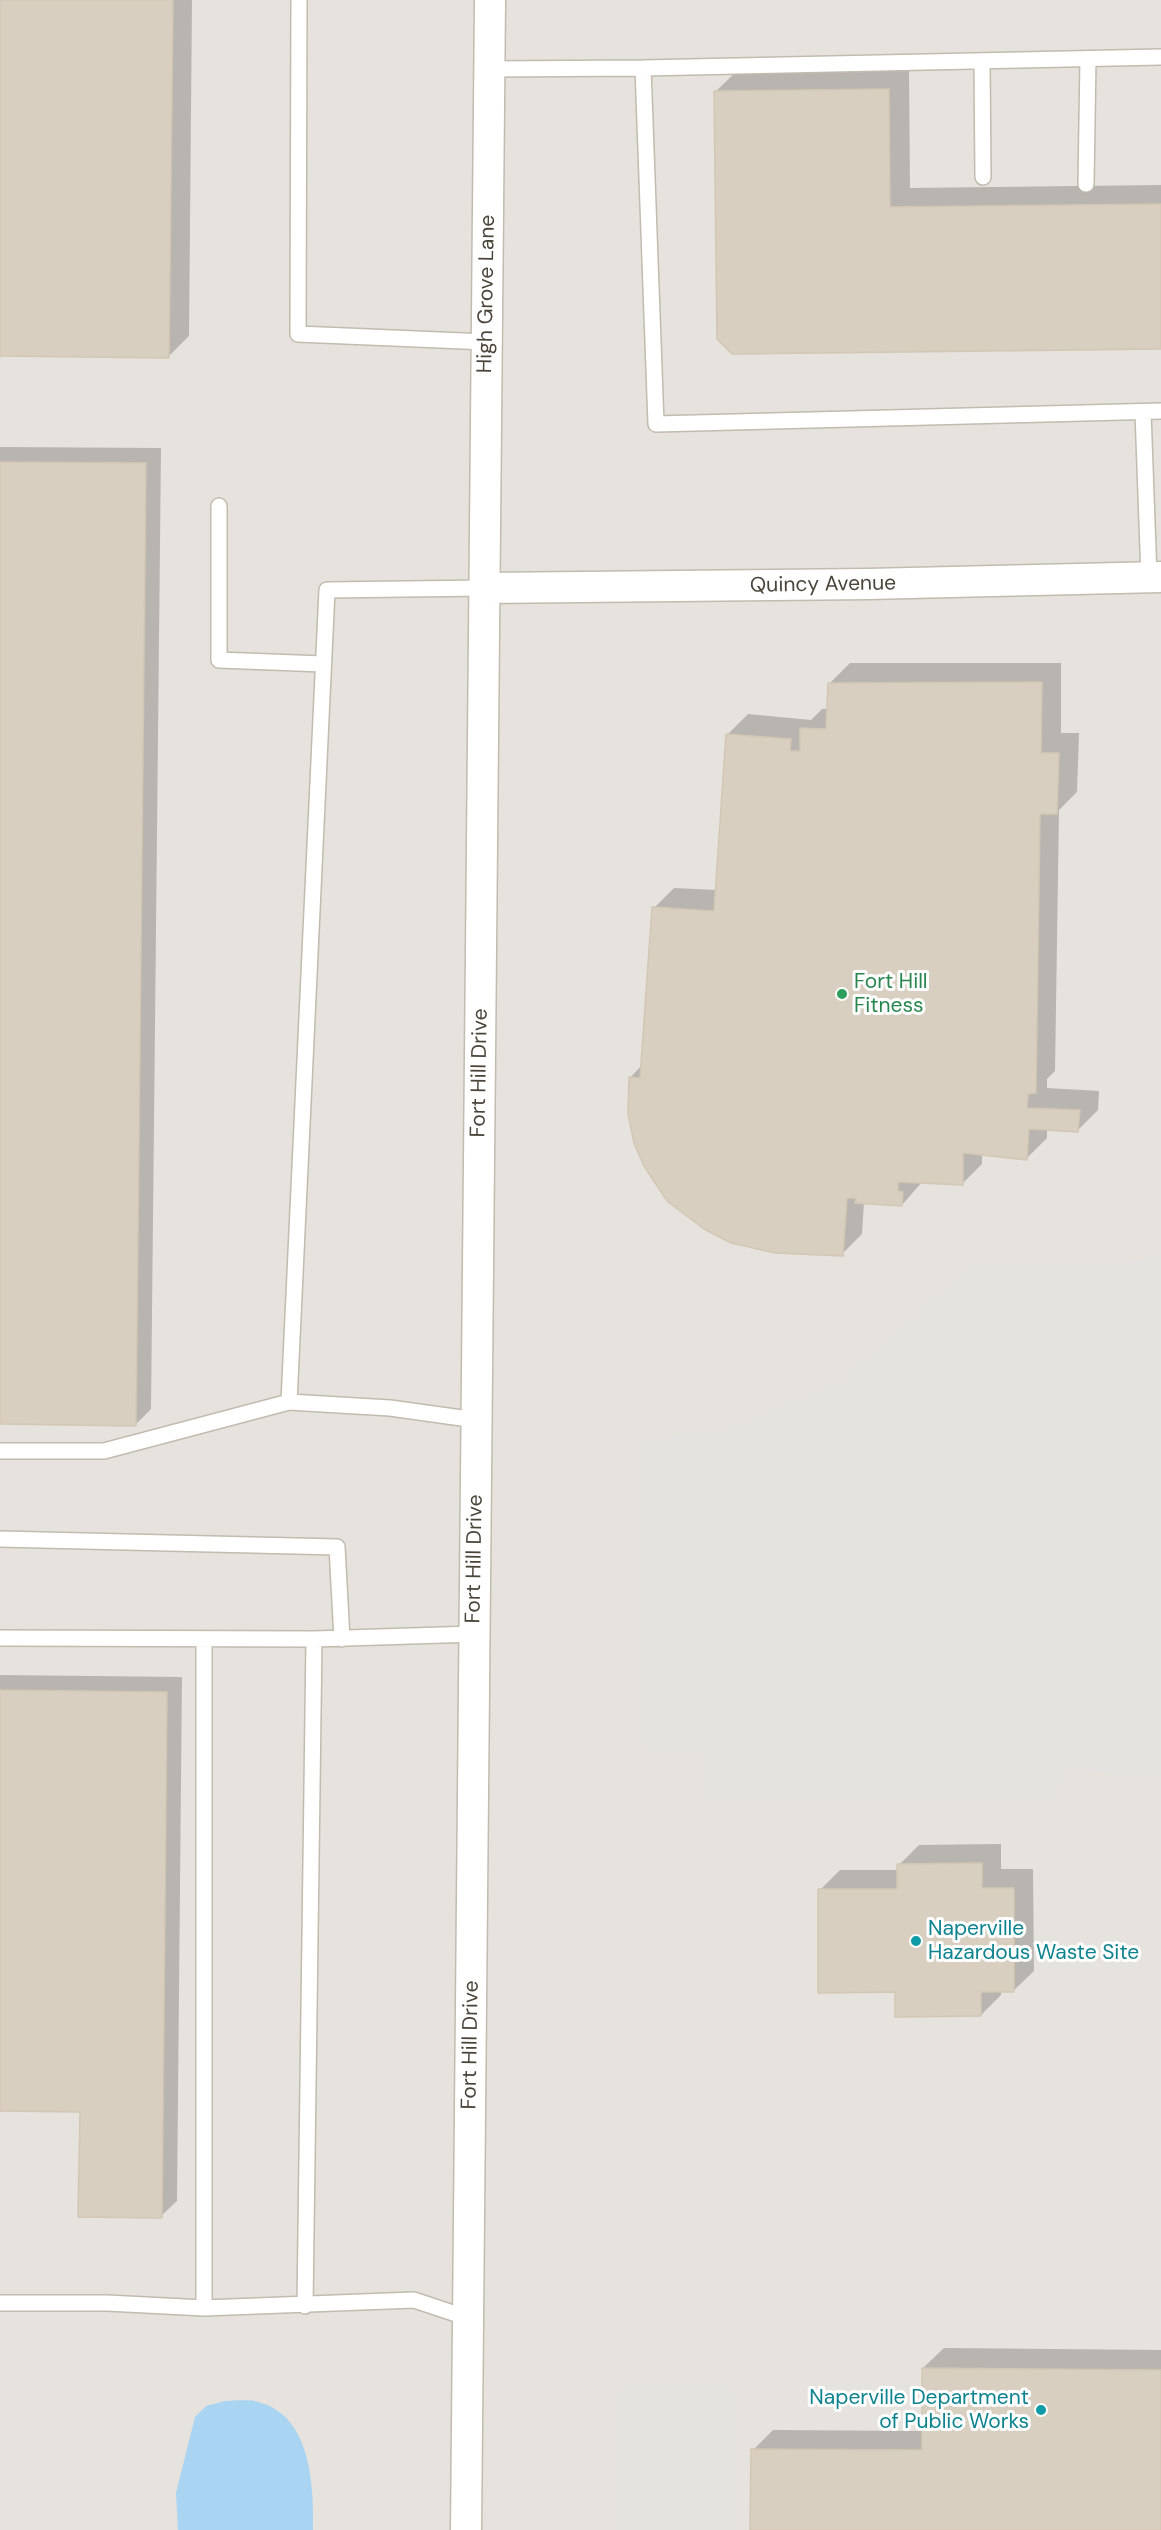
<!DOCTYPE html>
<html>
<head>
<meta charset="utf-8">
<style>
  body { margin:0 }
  canvas { display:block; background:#f6f3ec }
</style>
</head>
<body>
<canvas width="1161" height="2530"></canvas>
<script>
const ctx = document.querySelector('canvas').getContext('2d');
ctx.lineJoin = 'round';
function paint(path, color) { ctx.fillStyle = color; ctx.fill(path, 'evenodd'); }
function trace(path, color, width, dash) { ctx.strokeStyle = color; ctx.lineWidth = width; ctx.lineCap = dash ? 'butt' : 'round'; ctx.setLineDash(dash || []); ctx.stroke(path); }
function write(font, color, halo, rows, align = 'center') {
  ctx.font = font + ' "DM Sans",sans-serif'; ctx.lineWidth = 6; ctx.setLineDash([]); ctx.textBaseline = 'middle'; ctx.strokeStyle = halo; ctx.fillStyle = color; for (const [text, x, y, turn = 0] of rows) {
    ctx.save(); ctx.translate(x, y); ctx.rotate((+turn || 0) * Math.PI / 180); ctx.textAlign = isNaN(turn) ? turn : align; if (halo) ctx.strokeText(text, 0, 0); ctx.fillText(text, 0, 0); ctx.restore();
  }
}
const industrial = new Path2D(`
  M0,0H1161V2530H0Z`);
const parking = new Path2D(`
  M1161,1261V1772L1061,1769L1057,1798L705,1795V1750L643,1746L645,1441L723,1433L837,1385L965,1269Z
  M619,2389H731L732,2530H615Z`);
const water = new Path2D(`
  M225,2401C236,2401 249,2399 258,2402C311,2415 314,2485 313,2530H178L176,2493L195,2417L206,2406Z`);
const shadow = new Path2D(`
  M0,0H192L189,336L169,356L0,354Z
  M909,70L910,188L1161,185V347L732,352L715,92L736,72Z
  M0,447L161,448L151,1409L136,1424L0,1423Z
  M850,663H1061V733H1079L1077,792L1059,810L1055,1071L1047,1079V1088L1099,1091L1098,1110L1078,1130L1047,1129V1138L1027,1158L982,1153V1164L962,1184L922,1182L902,1205L864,1202L862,1234L842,1254L630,1078L642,1065L654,908L674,888L717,890L728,734L748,714L811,720L822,709H829L830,683Z
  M0,1675L182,1677L177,2201L161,2216L81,2111L0,2110Z
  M1001,1844V1869H1033L1034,1971L1013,1991H1001V1995L981,2015L897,1991L820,1890L840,1870H899V1865L919,1845Z
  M944,2348L1161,2350V2530H752L753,2450L773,2430L923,2431V2368Z`);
const building = new Path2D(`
  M0,0H173L169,358L0,356Z
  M889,89L890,207L1161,204V349L732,354L717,339L714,91Z
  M0,462L146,463L136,1426L0,1424Z
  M1042,682L1041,753H1059L1057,814H1040L1036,1093L1028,1094L1027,1108L1080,1110L1078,1132L1029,1129L1027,1160L963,1153V1185L898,1182V1191L903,1192L902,1206L855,1203L856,1198H847L843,1256L775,1253L731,1243L704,1229L667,1201L644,1166L634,1143L628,1114L629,1077L640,1078L652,907L714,911L726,734L791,739L790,751H800V728L826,729L828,683Z
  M0,1690L167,1692L162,2218L78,2217L80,2112L0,2111Z
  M982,1863V1888H1014V1992H981V2016L895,2017V1992L818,1993V1889H897V1864Z
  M922,2368L1161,2370V2530H750L751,2449L922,2450Z`);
const lane = new Path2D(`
  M299,0L298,334L487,342
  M982,61L983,177
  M643,68L1161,57
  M489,69L643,68L656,424L1161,411
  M1086,184L1088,59
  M1143,412L1149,577
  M219,506V660L323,664
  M289,1402L327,590L485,588
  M0,1451H104L289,1402L390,1408L476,1420
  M0,1539L337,1547L342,1639
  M0,1638L314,1639L475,1634
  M204,1639V2308
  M0,2303H107L204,2308L414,2300L468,2318
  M305,2306L314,1639`);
const street = new Path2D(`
  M485,588L868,584L1161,577
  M466,2530L490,0`);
const markers = [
  [842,994,6,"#2e9e5b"],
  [916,1941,6,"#0f9aa8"],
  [1041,2410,6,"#0f9aa8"]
];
const streetNames = [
  ["High Grove Lane",487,294,-89],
  ["Quincy Avenue",823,585,-1],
  ["Fort Hill Drive",480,1073,-89],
  ["Fort Hill Drive",475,1559,-89],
  ["Fort Hill Drive",471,2045,-89]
];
const leisureNames = [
  ["Fort Hill",854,982],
  ["Fitness",854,1006]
];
const cultureNames = [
  ["Naperville",928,1929],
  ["Hazardous Waste Site",928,1953],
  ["Naperville Department",1029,2398,"right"],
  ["of Public Works",1029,2422,"right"]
];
paint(industrial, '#e6e2dd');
paint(parking, '#e5e3e0');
paint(water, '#a9d4f2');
paint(shadow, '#0003');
paint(building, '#d8cfc1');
trace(building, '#d3c7b4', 1.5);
trace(lane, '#c2bbae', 18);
trace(street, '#c2bbae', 33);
trace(lane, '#fff', 15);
trace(street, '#fff', 30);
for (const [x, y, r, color] of markers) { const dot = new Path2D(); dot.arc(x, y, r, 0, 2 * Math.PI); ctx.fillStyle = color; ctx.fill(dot); trace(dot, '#fff', 2); }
write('21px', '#4b4439', '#fff', streetNames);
write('21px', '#27864d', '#fff', leisureNames, 'left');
write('21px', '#0d838f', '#fff', cultureNames, 'left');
</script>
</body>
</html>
